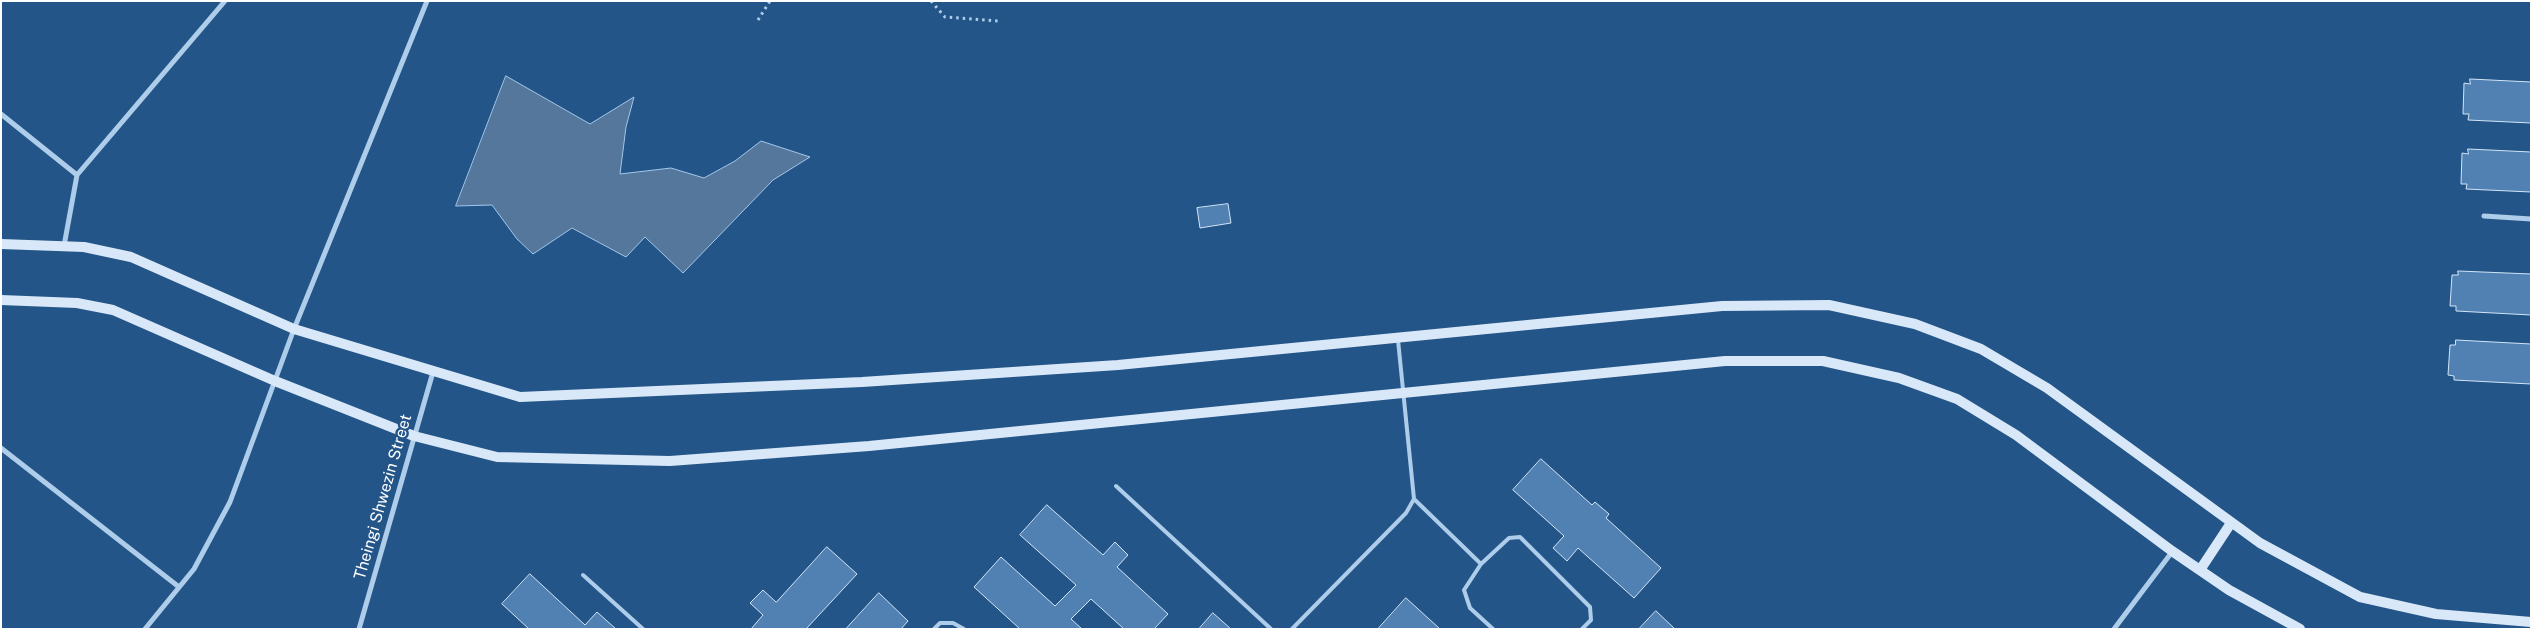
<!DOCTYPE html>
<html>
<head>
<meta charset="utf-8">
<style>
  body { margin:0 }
  #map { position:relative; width:2532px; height:630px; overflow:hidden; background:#235588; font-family:"Public Sans",sans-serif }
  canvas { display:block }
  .frame { position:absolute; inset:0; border:2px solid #fff; pointer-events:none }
</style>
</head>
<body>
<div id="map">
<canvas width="2532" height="630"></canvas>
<div class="frame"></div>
</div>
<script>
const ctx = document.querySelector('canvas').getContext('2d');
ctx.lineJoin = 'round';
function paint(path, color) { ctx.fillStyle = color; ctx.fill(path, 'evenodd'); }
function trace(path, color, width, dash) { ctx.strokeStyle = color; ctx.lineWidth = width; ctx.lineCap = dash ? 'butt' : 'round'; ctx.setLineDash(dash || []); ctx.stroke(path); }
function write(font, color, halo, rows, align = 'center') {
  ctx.font = font + ' "Public Sans",sans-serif'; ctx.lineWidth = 5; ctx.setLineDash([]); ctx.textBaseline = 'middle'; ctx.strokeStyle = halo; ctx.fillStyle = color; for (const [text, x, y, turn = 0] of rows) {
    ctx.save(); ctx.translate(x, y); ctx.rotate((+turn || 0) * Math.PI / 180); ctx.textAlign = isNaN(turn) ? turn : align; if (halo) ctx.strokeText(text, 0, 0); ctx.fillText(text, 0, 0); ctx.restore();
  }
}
const water = new Path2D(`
  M506,76L590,124L634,97L626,127L620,174L671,168L704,178L735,161L761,141L810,157L773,180L683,273L645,237L626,257L572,228L533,254L517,239L492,205L456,206Z`);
const building = new Path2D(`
  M2470,79L2531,82V123L2468,120L2469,114H2463L2464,83L2470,84Z
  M2468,149L2531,152V192L2466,189L2467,184H2461L2462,153L2468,154Z
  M1228,204L1231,223L1200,228L1197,208Z
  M2458,271L2531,274V315L2456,311V306H2450L2452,275H2458Z
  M2456,340L2531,344V384L2454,380V376L2448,375L2450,345H2455Z
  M1541,459L1592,505L1595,502L1609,514L1606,518L1661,568L1634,598L1578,548L1567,561L1553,548L1564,536L1513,490Z
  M1047,505L1103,555L1115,542L1128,555L1117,567L1168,614L1154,629H1124L1091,599L1071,619L1082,629H1020L974,587L1001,557L1055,606L1076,585L1020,535Z
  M827,547L857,574L806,629H751L763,615L750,603L763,590L776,602Z
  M530,574L585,625L597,612L616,629H529L502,604Z
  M879,593L908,621L901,629H846Z
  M1406,598L1440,629H1378Z
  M1656,611L1675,629H1639Z
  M1213,613L1231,629H1199Z`);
const path = new Path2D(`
  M931,1L945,17L998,21
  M758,20L770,1`);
const lane = new Path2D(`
  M1116,486L1271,629
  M1414,499L1481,564
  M583,575L643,629
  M934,629L940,623H953L964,629
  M1292,629L1406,513L1414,499L1398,340
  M1493,629L1470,608L1464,590L1481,564L1509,538L1520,537L1590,607L1591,620L1582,629`);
const street = new Path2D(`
  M1,114L77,175
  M2484,216L2531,219
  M64,246L77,175L225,1
  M1,448L179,587
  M145,629L194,569L230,502L294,329L427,1
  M359,629L433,372
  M2114,629L2172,552`);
const secondary = new Path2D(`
  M1,244L84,247L131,257L294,329L520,397L862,382L1118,365L1722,306L1829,305L1915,324L1981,349L2047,388L2260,543L2360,597L2436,614L2531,622
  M1,300L77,303L113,310L275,381L414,436L497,457L670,461L869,446L1725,361H1823L1899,378L1957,399L2016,435L2172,551L2229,590L2300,629
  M2200,570L2231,523`);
const streetNames = [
  ["Theingi Shwezin Street",383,497,-74]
];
paint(water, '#55779b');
trace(water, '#a2c8eb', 1);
paint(building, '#5081b2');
trace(building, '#d2e5f7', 1);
trace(path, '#aecdea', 3, [2.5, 4]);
trace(lane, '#aecdea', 4);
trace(street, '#aecdea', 5);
trace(secondary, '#d9e8f8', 10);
write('16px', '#fff', '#235588', streetNames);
</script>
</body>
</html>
